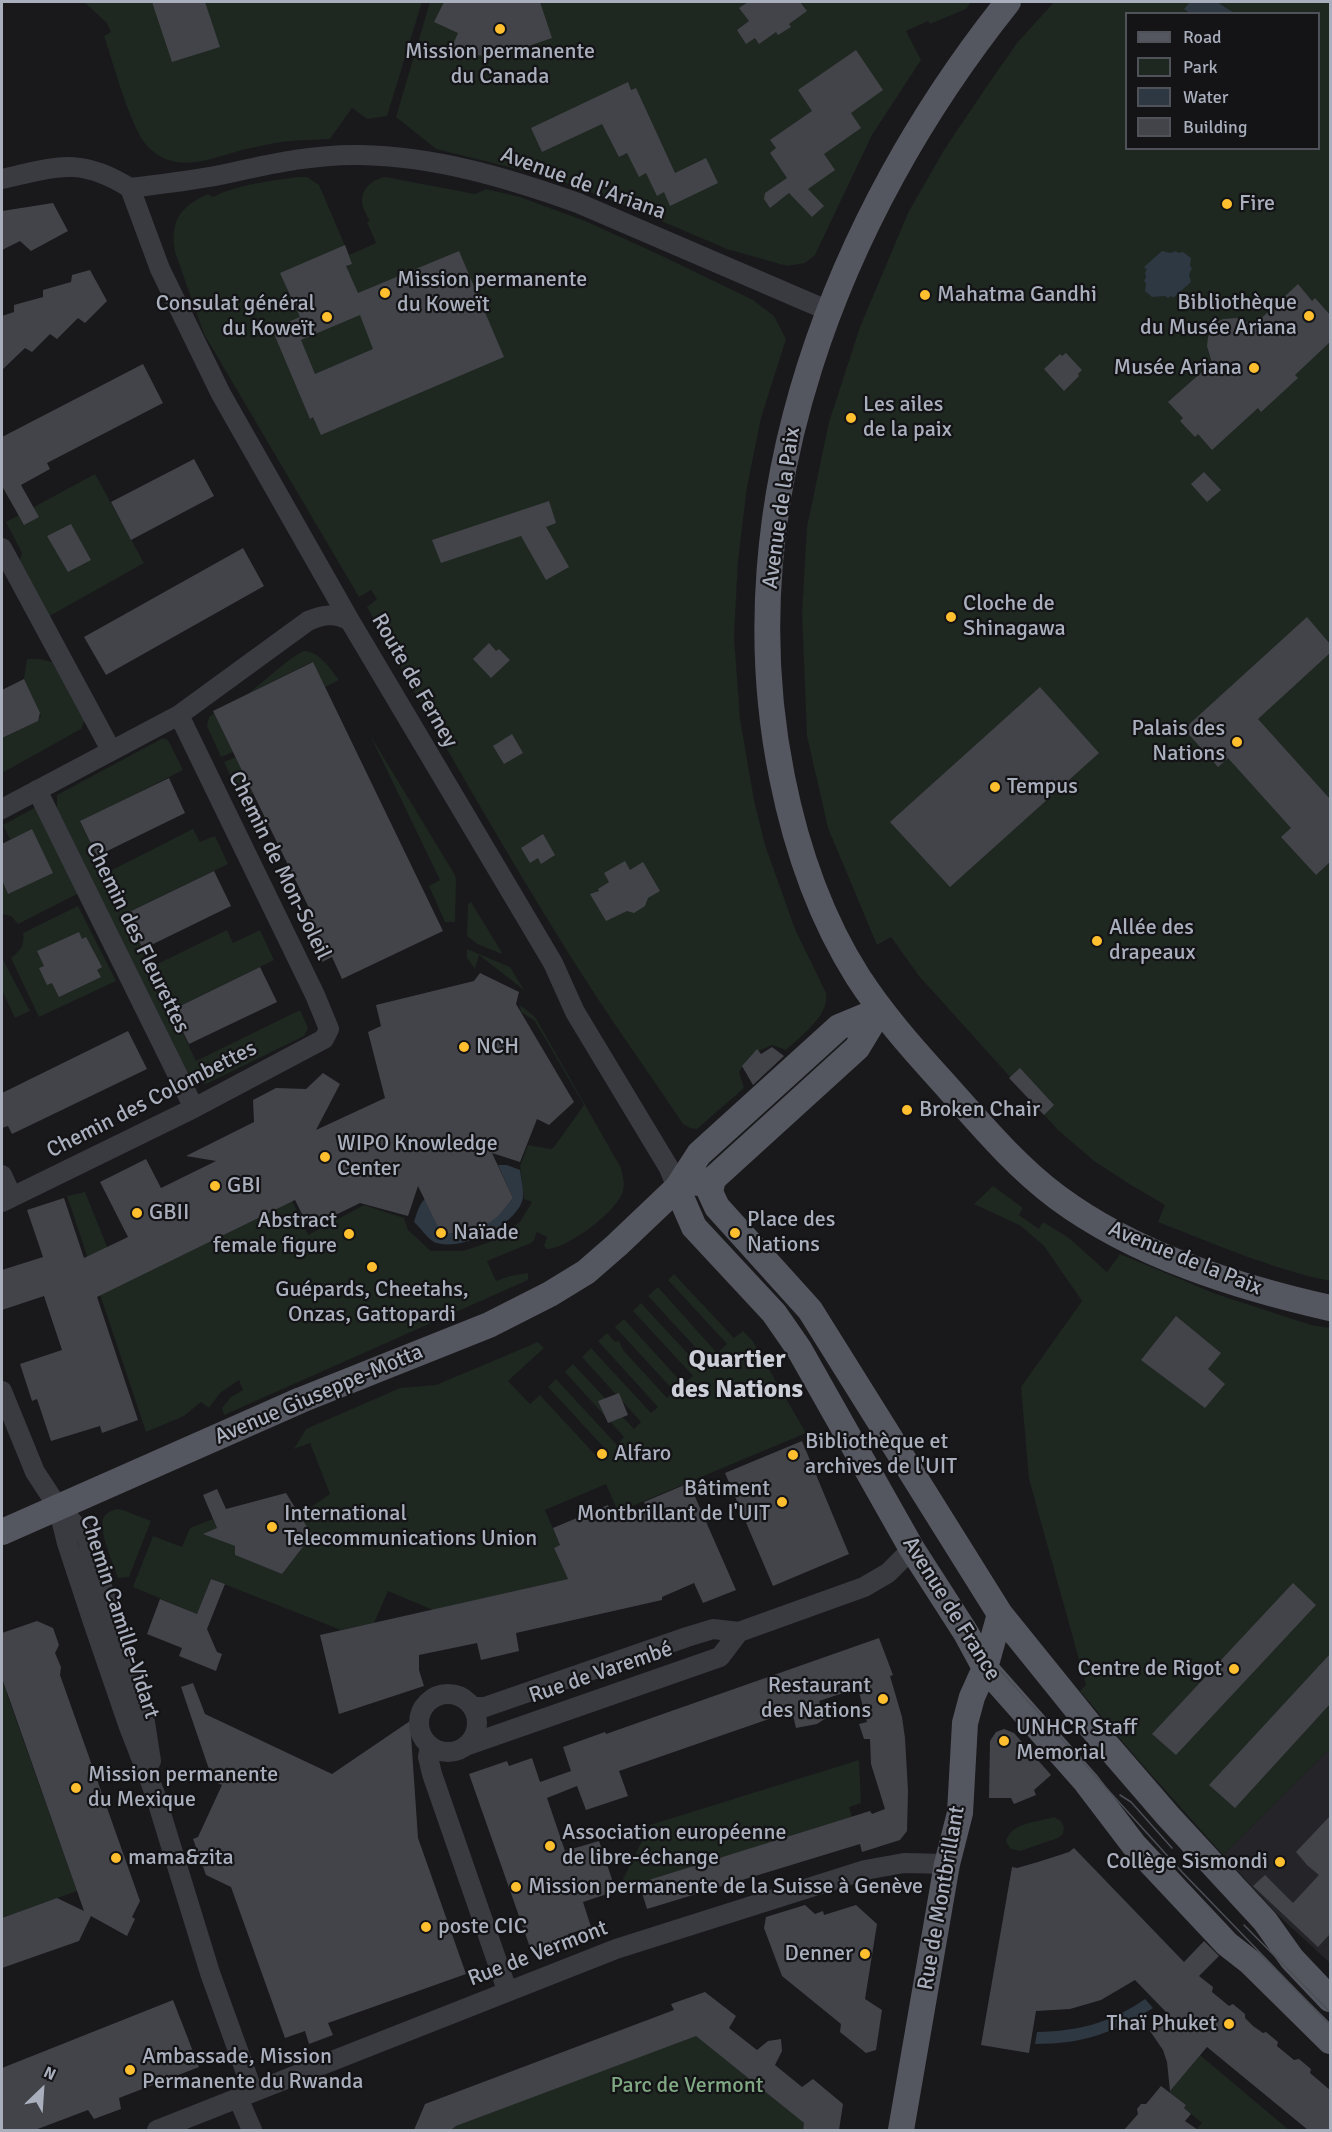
<!DOCTYPE html>
<html>
<head>
<meta charset="utf-8">
<style>
  body { margin:0 }
  #map { position:relative; width:1332px; height:2132px; overflow:hidden; background:#19191c; font-family:Signika,sans-serif }
  canvas { display:block }
  .frame { position:absolute; inset:0; border:3px solid #aaafbd; pointer-events:none }
  .legend { position:absolute; left:1125px; top:12px; width:195px; height:138px; box-sizing:border-box; background:#141417; border:2px solid #505259; margin:0; padding:8px 10px; list-style:none; font-size:18px; color:#aaafbd }
  .legend li { display:flex; align-items:center; gap:12px; height:30px }
  .legend b { width:30px; border:2px solid #505259 }
  .north { position:absolute; left:12px; top:2060px; width:60px; height:60px; -webkit-text-stroke:4px #141417; paint-order:stroke; rotate:25deg; font-size:16px; font-weight:700; line-height:24px; text-align:center; color:#aaafbd }
  .north::after { content:''; display:block; margin:auto; width:21px; height:27px; background:#aaafbd; clip-path:polygon(50% 0,100% 100%,50% 72%,0 100%) }
</style>
</head>
<body>
<div id="map">
<canvas width="1332" height="2132"></canvas>
<div class="frame"></div>
<ul class="legend">
<li><b style="height:8px;background:#555760"></b>Road</li>
<li><b style="height:16px;background:#1e2720"></b>Park</li>
<li><b style="height:16px;background:#2d3842"></b>Water</li>
<li><b style="height:16px;background:#434449"></b>Building</li>
</ul>
<div class="north">N</div>
</div>
<script>
const ctx = document.querySelector('canvas').getContext('2d');
ctx.lineJoin = 'round';
function paint(path, color) { ctx.fillStyle = color; ctx.fill(path, 'evenodd'); }
function trace(path, color, width, dash) { ctx.strokeStyle = color; ctx.lineWidth = width; ctx.lineCap = dash ? 'butt' : 'round'; ctx.setLineDash(dash || []); ctx.stroke(path); }
function write(font, color, halo, rows, align = 'center') {
  ctx.font = font + ' Signika,sans-serif'; ctx.lineWidth = 4.5; ctx.setLineDash([]); ctx.textBaseline = 'middle'; ctx.strokeStyle = halo; ctx.fillStyle = color; for (const [text, x, y, turn = 0] of rows) {
    ctx.save(); ctx.translate(x, y); ctx.rotate((+turn || 0) * Math.PI / 180); ctx.textAlign = isNaN(turn) ? turn : align; if (halo) ctx.strokeText(text, 0, 0); ctx.fillText(text, 0, 0); ctx.restore();
  }
}
const built = new Path2D(`
  M1330,1749V1963L1278,1915L1223,1855Z`);
const green = new Path2D(`
  M84,2H422L387,116L367,119L352,108L330,139C312,140 293,140 275,143C262,146 248,148 235,152C204,161 174,173 148,147C131,130 113,62 104,36L111,32L107,23Z
  M430,2H971L966,9L930,24L928,21L906,31L921,60L872,135L815,255L805,263L787,266L727,249L626,206L553,178L436,149L396,117Z
  M1054,2H1330V1281C1271,1269 1215,1244 1158,1222L1165,1205L1131,1185L1094,1161L1058,1130L919,976L891,937L877,945L828,828L807,736L802,613L807,527L829,422L860,327L908,213L944,150L987,86L1017,43ZM1126,14H1318V148H1126Z
  M298,177H307L319,185L349,255L376,243L367,222L370,221C367,216 362,207 362,202C362,187 373,180 385,177L475,194L486,189L520,197L585,221L658,254L753,300L774,316L786,339L761,418L747,487L738,561L734,637L740,719L754,800L765,845L795,929L826,993C830,1015 801,1036 786,1050L772,1045L752,1054L739,1072L744,1088L697,1129L690,1128L683,1124C645,1067 605,1012 569,954C498,840 432,724 367,607L377,599L371,590L359,597L204,334L175,252C170,221 179,207 208,194L213,197C239,184 269,181 298,177Z
  M95,474L144,563L46,618L18,566L22,553L6,522Z
  M303,651C318,650 331,669 339,680L325,687L312,662L249,693L289,660Z
  M27,659H39L52,662L85,720L81,729L2,773V738L37,721L41,716L24,679Z
  M214,713L233,752L221,757L207,726L209,717Z
  M370,735L455,875L456,880L455,922H445L429,886L440,880Z
  M163,738L168,740L183,770L80,822L106,873L193,829L200,842L215,836L228,864L125,914L146,955L141,958L147,969L227,930L233,943L260,930L274,960L172,1010L196,1061L300,1010L308,1028L304,1036L206,1084L191,1080L57,809V795Z
  M236,757L253,793L241,798L224,762Z
  M36,807L81,892L18,924L11,916L2,914V844L10,839L3,825Z
  M471,902L501,951L502,954L477,944L467,936L468,904Z
  M78,906L116,981L39,1017L11,958C20,950 25,946 23,933Z
  M467,949L510,967L524,990L479,955L475,969L467,958Z
  M2,958L30,1011L15,1018L2,990Z
  M520,1005L535,1017L621,1168C623,1176 625,1184 623,1191C618,1211 567,1249 547,1249L544,1246L547,1237L537,1232L534,1240L531,1243L487,1261L496,1281L510,1276L528,1273V1280L224,1415L222,1408L231,1397L243,1390L239,1380L220,1393L209,1408L201,1402L184,1416L146,1432L67,1196L85,1192L112,1259L288,1192L308,1235L364,1205L404,1218L408,1230L431,1251H463L490,1242L520,1222L532,1202L524,1199L520,1166L528,1145L551,1149L554,1147L584,1105L535,1021L521,1012Z
  M993,1186L1023,1208L1019,1215L1039,1229L1043,1222L1069,1238L1107,1272L1120,1254L1216,1294L1311,1325L1330,1328V1749L1223,1855L1133,1754L1080,1691L1086,1685L1029,1479L1021,1387L1082,1301L1044,1246L1021,1226L974,1204Z
  M674,1274L734,1338L743,1331L752,1340L806,1433L618,1512L606,1484L545,1510L560,1545L554,1548L568,1579L433,1610L388,1591L374,1623L341,1630L211,1579L197,1614L133,1587L153,1536L182,1547L190,1528L213,1519L217,1528L215,1538L235,1546V1555L282,1574L300,1515L330,1494L310,1443L294,1449L306,1429L400,1388L436,1385L538,1342L544,1348L508,1381L530,1404L540,1395L600,1460L608,1452L548,1387L556,1379L617,1445L624,1437L565,1372L573,1364L634,1429L641,1422L582,1357L591,1348L651,1413L658,1407L598,1341L607,1333L615,1342L619,1341L623,1350L667,1398L674,1391L615,1327L624,1319L683,1384L693,1376L633,1311L641,1303L701,1368L708,1361L648,1296L658,1287L717,1353L727,1344L668,1280Z
  M116,1509L123,1510L151,1521L129,1577L118,1578C114,1565 97,1529 104,1517C107,1512 112,1511 116,1509Z
  M2,1673L14,1679L7,1694L77,1891L2,1918Z
  M859,1760L861,1803L849,1807L852,1817L621,1889L620,1885L650,1825Z
  M1054,1817L1061,1821L1064,1827L1063,1834L1058,1838L1020,1851L1011,1849L1006,1842C1009,1823 1038,1822 1054,1817Z
  M694,2034L804,2123L803,2130H451L456,2126Z
  M1200,2055L1289,2130H1196L1202,2123L1184,2108L1186,2105L1169,2092Z`);
const water = new Path2D(`
  M1190,2H1217L1234,13H1190L1184,9Z
  M1162,251L1170,253L1176,251L1178,253L1183,252L1191,258L1190,266L1192,268L1189,275L1191,282L1173,298L1171,296L1168,298L1165,296L1152,297L1145,291L1146,283L1144,281L1146,277L1145,272L1147,270L1144,267Z
  M498,1165H507L520,1170C521,1179 524,1190 523,1198C518,1225 458,1253 434,1242C427,1238 420,1227 414,1222C417,1213 419,1203 427,1197L441,1233C476,1234 491,1224 513,1198Z
  M1145,1999L1153,2008C1113,2033 1083,2044 1035,2044L1037,2032C1078,2031 1111,2023 1145,1999Z`);
const building = new Path2D(`
  M152,2H205L220,47L172,62Z
  M444,2H540L552,38L502,55L501,53L484,56L460,53L451,49L458,33L434,22Z
  M748,2H800L807,11L789,24L791,27L778,35L776,32L759,44L755,38L746,44L737,30L749,21L739,8Z
  M856,50L883,90L851,113L861,128L824,154L835,170L808,189L824,206L812,217L789,193L770,208L764,199L765,193L787,178L770,153L776,148L770,140L812,111L798,90Z
  M628,82L631,90L636,88L675,173L706,158L718,183L670,206L664,192L657,196L646,173L639,177L627,153L619,157L602,124L542,152L531,128Z
  M53,203L68,231L31,251L20,241L2,250V211Z
  M345,245L352,264L346,266L358,293L459,251L504,357L321,435L313,417L310,419L272,329L300,317L280,273ZM360,315L373,349L315,374L301,340Z
  M90,270L107,301L85,323L78,318L57,339L50,334L32,352L25,348L2,370V316L14,312V305L43,297V290L71,282L72,275Z
  M1298,284L1312,301L1315,298L1330,315V342L1295,375L1298,378L1261,412L1258,408L1212,450L1198,434L1195,437L1180,421L1183,418L1168,402L1212,363L1207,346L1208,337L1215,323L1223,319L1238,318L1254,325Z
  M1066,353L1082,370L1078,374L1079,376L1064,391L1044,369L1060,354L1062,356Z
  M143,364L163,403L47,463L50,469L21,485L39,517L24,525L2,486V437Z
  M194,459L214,496L131,540L111,502Z
  M1204,472L1221,490L1207,502L1191,484Z
  M549,501L556,523L546,527L569,567L546,580L521,536L441,563L432,540Z
  M71,524L91,560L68,572L47,536Z
  M243,548L264,586L106,675L84,637Z
  M1307,617L1330,644V653L1258,719L1330,799V862L1316,875L1281,837L1291,828L1228,758L1218,767L1184,729Z
  M489,643L496,651L499,649L510,660L491,678L473,659Z
  M313,662L443,931L342,979L332,957L322,962L299,915L310,910L213,711Z
  M24,679L40,713L38,721L2,738V690Z
  M1040,687L1099,753L950,887L890,822Z
  M512,734L523,753L504,764L493,746Z
  M169,778L185,813L97,856L80,821Z
  M32,829L53,873L8,894L2,880V844Z
  M543,834L555,855L541,864L538,858L530,863L521,848Z
  M625,861L630,870L643,862L660,891L648,898L645,906L634,913L627,911L606,921L590,894L599,891L598,889L609,882L604,873Z
  M214,871L231,906L143,949L125,914Z
  M79,932L82,939L86,937L102,967L97,970L101,977L59,997L52,983L47,985L39,968L44,966L37,951Z
  M260,967L277,1002L189,1044L172,1010Z
  M480,973L519,992L516,1004L574,1102L549,1125L537,1119L520,1162L492,1153L513,1198L498,1216L485,1226L471,1231L457,1233H441L418,1186L408,1216L360,1203L309,1228L295,1200L97,1297L138,1420L102,1433L100,1426L51,1441L37,1399L32,1401L20,1364L62,1350L44,1296L2,1310V1270L43,1257L27,1210L64,1198L84,1258L128,1237L100,1182L146,1159L161,1188L216,1161L186,1156L254,1122L253,1100L276,1088L306,1089L323,1073L340,1084L316,1130L385,1098L368,1032L381,1026L376,1005L474,981Z
  M128,1031L147,1069L12,1134L8,1126L2,1128V1093Z
  M772,1047L784,1056L753,1085L742,1066L757,1049L761,1054Z
  M1020,1068L1054,1105L1044,1115L1009,1078Z
  M1176,1316L1221,1353L1208,1369L1225,1384L1205,1408L1141,1360Z
  M619,1393L628,1415L608,1423L598,1401Z
  M802,1441L849,1554L773,1586L725,1473Z
  M689,1483L736,1590L703,1603L694,1583L662,1597V1600L516,1633L519,1651L481,1660L477,1643L419,1655V1670L424,1686L339,1714L320,1635L568,1579L554,1548L560,1545L553,1528L608,1505L615,1522L647,1509L644,1502Z
  M217,1489L226,1509L286,1493L312,1535L282,1574L235,1555V1546L203,1534L217,1528L203,1495Z
  M211,1579L225,1584L207,1629L217,1652L222,1654L216,1671L179,1656L182,1648L147,1634L160,1599L197,1614Z
  M1293,1583L1316,1605L1176,1755L1152,1734Z
  M37,1621L53,1628L59,1645L55,1653L61,1667L60,1675L140,1901L132,1917L135,1919L127,1936L91,1916L79,1941L2,1968V1918L57,1898L84,1911L2,1678V1633Z
  M879,1638L893,1675L890,1676L902,1717L905,1738L908,1791L907,1831L900,1840L862,1852L860,1844L647,1909L639,1883L870,1811L872,1814L885,1809L871,1764L870,1739H864L859,1724L867,1722L858,1688L819,1701L826,1718L817,1724L796,1728L792,1711L619,1771L628,1796L586,1810L577,1786L547,1798L565,1851L599,1841L616,1891L583,1902L591,1927L568,1934L570,1940L532,1953L469,1774L507,1761L509,1766L532,1758L540,1782L571,1771L563,1747L605,1732L606,1734Z
  M1330,1654V1704L1235,1808L1209,1785Z
  M193,1683L205,1714L332,1774L410,1721L418,1838L466,1974L328,2023L333,2035L309,2044L305,2031L285,2038L231,1887L206,1875L193,1839L198,1837L222,1785L213,1781L181,1687Z
  M1004,1729L1014,1733L1051,1775L1034,1790L1036,1795L1014,1804L1011,1798H989L990,1741L996,1732Z
  M1330,1816V1934L1318,1947L1253,1886L1265,1875L1293,1903L1319,1875L1307,1865L1296,1852Z
  M1074,1848L1184,1962L1204,1941L1219,1956L1199,1976L1213,1987L1212,1992L1229,2006L1233,2004L1245,2014V2018L1253,2026L1263,2033L1266,2032L1278,2042L1277,2046L1294,2060L1299,2059L1311,2069L1310,2073L1330,2090V2130H1308L1207,2047L1170,2091L1167,2062L1163,2050L1150,2031L1166,2012L1135,1980L1101,2000L1070,2009L1036,2011L1029,2053L981,2045L1012,1867L1017,1868L1038,1862L1069,1852Z
  M805,1905L815,1914L823,1911L824,1915L856,1905L877,1924L865,1999L882,2010L876,2050L866,2053L840,2032L841,2024L782,1976L764,1928L766,1917Z
  M705,1992L736,2016L729,2028L757,2050L768,2041L781,2039L782,2051L775,2065L802,2087L813,2079L843,2104L839,2130H803L804,2123L696,2036L456,2126L451,2130H414L425,2104L674,2010L671,2004Z
  M173,2000L199,2067L119,2098L121,2109L94,2119L88,2110L35,2130H2V2068Z
  M1161,2086L1186,2105L1184,2108L1191,2114L1185,2121L1198,2130H1124L1138,2114L1137,2109L1141,2104H1146Z`);
const minor = new Path2D(`
  M2,179C56,167 79,156 130,188
  M130,188L160,269L221,394L350,621L553,963L575,1012L669,1168L677,1188
  M130,188C160,184 190,181 220,175C267,165 312,154 360,155C434,156 508,178 578,203L829,311
  M2,548L111,750
  M37,790L194,1108
  M2,809L179,715L308,621C324,614 335,613 350,621
  M2,1175L12,1197
  M2,1202L194,1108L324,1039L329,1029L315,995L179,715
  M2,1391L35,1472L58,1507L86,1536L145,1722L151,1761
  M58,1507L67,1543L93,1622L129,1727L155,1794L210,1973L253,2092
  M419 1723a29 29 0 1 1 58 0a29 29 0 1 1-58 0Z
  M473,1707H485L687,1637L713,1629L739,1632L864,1587L888,1573L912,1549
  M468,1745L720,1657L739,1632
  M430,1746L428,1757L432,1774L507,1990
  M238,2098L252,2130
  M157,2130L616,1949L865,1870L904,1863L947,1864`);
const major = new Path2D(`
  M1008,2C837,216 726,501 782,777C796,847 820,917 858,977C882,1014 911,1047 941,1080C977,1120 1013,1164 1057,1197C1135,1255 1237,1287 1330,1308
  M713,1179L710,1192L717,1207L810,1310L1000,1614L1092,1728L1168,1816L1265,1921L1292,1959L1330,1999
  M698,1183L713,1179L857,1048L880,1010
  M677,1188L694,1227L774,1313L799,1349L912,1549L966,1633L985,1668L1086,1782L1134,1845L1227,1944L1250,1962L1330,2041
  M2,1532L301,1400L489,1325L550,1294L586,1272L617,1245L677,1188L699,1154L839,1027L880,1010
  M901,2130L947,1864L960,1813L965,1723L972,1697L985,1668L1000,1614`);
const tram = new Path2D(`
  M999,1669L1182,1872L1330,2025
  M1120,1795L1131,1802L1172,1848
  M1244,1925L1330,2012`);
const markers = [
  [500,29,6,"#ffbf2e"],
  [1227,204,6,"#ffbf2e"],
  [385,293,6,"#ffbf2e"],
  [925,295,6,"#ffbf2e"],
  [1309,316,6,"#ffbf2e"],
  [327,317,6,"#ffbf2e"],
  [1254,368,6,"#ffbf2e"],
  [851,418,6,"#ffbf2e"],
  [951,617,6,"#ffbf2e"],
  [1237,742,6,"#ffbf2e"],
  [995,787,6,"#ffbf2e"],
  [1097,941,6,"#ffbf2e"],
  [464,1047,6,"#ffbf2e"],
  [907,1110,6,"#ffbf2e"],
  [325,1157,6,"#ffbf2e"],
  [215,1186,6,"#ffbf2e"],
  [137,1213,6,"#ffbf2e"],
  [441,1233,6,"#ffbf2e"],
  [735,1233,6,"#ffbf2e"],
  [349,1234,6,"#ffbf2e"],
  [372,1267,6,"#ffbf2e"],
  [602,1454,6,"#ffbf2e"],
  [793,1455,6,"#ffbf2e"],
  [782,1502,6,"#ffbf2e"],
  [272,1527,6,"#ffbf2e"],
  [1234,1669,6,"#ffbf2e"],
  [883,1699,6,"#ffbf2e"],
  [1004,1741,6,"#ffbf2e"],
  [76,1788,6,"#ffbf2e"],
  [550,1846,6,"#ffbf2e"],
  [116,1858,6,"#ffbf2e"],
  [1280,1862,6,"#ffbf2e"],
  [516,1887,6,"#ffbf2e"],
  [426,1927,6,"#ffbf2e"],
  [865,1954,6,"#ffbf2e"],
  [1229,2024,6,"#ffbf2e"],
  [130,2070,6,"#ffbf2e"]
];
const poiNames = [
  ["Mission permanente",500,52,"center"],
  ["du Canada",500,77,"center"],
  ["Fire",1239,204],
  ["Mission permanente",397,280],
  ["du Koweït",397,305],
  ["Mahatma Gandhi",937,295],
  ["Bibliothèque",1297,303,"right"],
  ["du Musée Ariana",1297,328,"right"],
  ["Consulat général",315,304,"right"],
  ["du Koweït",315,329,"right"],
  ["Musée Ariana",1242,368,"right"],
  ["Les ailes",863,405],
  ["de la paix",863,430],
  ["Cloche de",963,604],
  ["Shinagawa",963,629],
  ["Palais des",1225,729,"right"],
  ["Nations",1225,754,"right"],
  ["Tempus",1007,787],
  ["Allée des",1109,928],
  ["drapeaux",1109,953],
  ["NCH",476,1047],
  ["Broken Chair",919,1110],
  ["WIPO Knowledge",337,1144],
  ["Center",337,1169],
  ["GBI",227,1186],
  ["GBII",149,1213],
  ["Place des",747,1220],
  ["Nations",747,1245],
  ["Abstract",337,1221,"right"],
  ["female figure",337,1246,"right"],
  ["Naïade",453,1233],
  ["Guépards, Cheetahs,",372,1290,"center"],
  ["Onzas, Gattopardi",372,1315,"center"],
  ["Bibliothèque et",805,1442],
  ["archives de l'UIT",805,1467],
  ["Alfaro",614,1454],
  ["Bâtiment",770,1489,"right"],
  ["Montbrillant de l'UIT",770,1514,"right"],
  ["International",284,1514],
  ["Telecommunications Union",284,1539],
  ["Centre de Rigot",1222,1669,"right"],
  ["Restaurant",871,1686,"right"],
  ["des Nations",871,1711,"right"],
  ["UNHCR Staff",1016,1728],
  ["Memorial",1016,1753],
  ["Mission permanente",88,1775],
  ["du Mexique",88,1800],
  ["Association européenne",562,1833],
  ["de libre-échange",562,1858],
  ["mama&zita",128,1858],
  ["Collège Sismondi",1268,1862,"right"],
  ["Mission permanente de la Suisse à Genève",528,1887],
  ["poste CIC",438,1927],
  ["Denner",853,1954,"right"],
  ["Thaï Phuket",1217,2024,"right"],
  ["Ambassade, Mission",142,2057],
  ["Permanente du Rwanda",142,2082]
];
const streetNames = [
  ["Avenue de l'Ariana",583,184,20],
  ["Avenue de la Paix",782,508,-82],
  ["Route de Ferney",414,681,60],
  ["Chemin de Mon-Soleil",279,866,64],
  ["Chemin des Fleurettes",137,938,64],
  ["Chemin des Colombettes",152,1100,-27],
  ["Avenue de la Paix",1185,1259,22],
  ["Avenue Giuseppe-Motta",319,1395,-23],
  ["Avenue de France",951,1609,58],
  ["Chemin Camille-Vidart",119,1617,72],
  ["Rue de Varembé",601,1673,-19],
  ["Rue de Montbrillant",942,1898,-80],
  ["Rue de Vermont",538,1954,-21]
];
const parkNames = [
  ["Parc de Vermont",687,2086]
];
const quarterNames = [
  ["Quartier",737,1360],
  ["des Nations",737,1390]
];
paint(built, '#252529');
paint(green, '#1e2720');
paint(water, '#2d3842');
paint(building, '#434449');
trace(minor, '#3a3b41', 20);
trace(major, '#555760', 26);
trace(tram, '#4c4f56', 1.5);
for (const [x, y, r, color] of markers) { const dot = new Path2D(); dot.arc(x, y, r, 0, 2 * Math.PI); ctx.fillStyle = color; ctx.fill(dot); trace(dot, '#141417', 2); }
write('22px', '#aaafbd', '#141417', poiNames, 'left');
write('22px', '#aaafbd', '#141417', streetNames);
write('22px', '#80a983', '#141417', parkNames);
write('bold 26px', '#cccfd8', '#141417', quarterNames);
</script>
</body>
</html>
